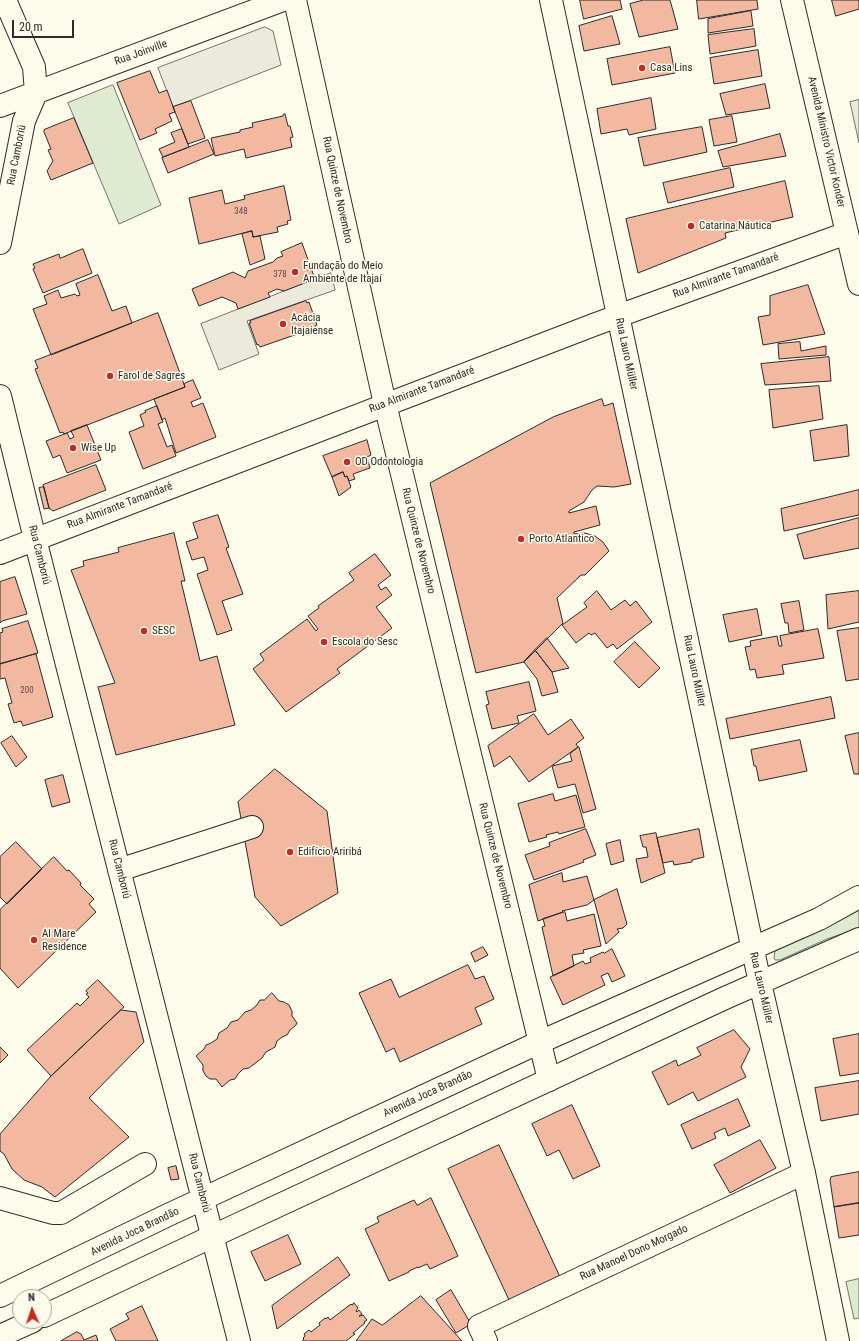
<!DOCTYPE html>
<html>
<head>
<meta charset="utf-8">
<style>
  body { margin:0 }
  #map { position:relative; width:859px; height:1341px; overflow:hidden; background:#fdfbea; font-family:"Roboto Condensed",sans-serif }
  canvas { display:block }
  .north { position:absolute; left:12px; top:1289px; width:40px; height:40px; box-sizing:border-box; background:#fdfbea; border:1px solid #a9a89e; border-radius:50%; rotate:357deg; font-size:11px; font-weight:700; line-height:16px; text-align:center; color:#2b2b2b }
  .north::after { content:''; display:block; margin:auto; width:14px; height:18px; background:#c62828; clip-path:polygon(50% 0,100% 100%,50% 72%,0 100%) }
  .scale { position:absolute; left:12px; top:20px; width:62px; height:18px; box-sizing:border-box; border:2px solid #2b2b2b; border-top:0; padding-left:5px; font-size:12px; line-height:14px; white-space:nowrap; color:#2b2b2b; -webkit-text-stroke:3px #fdfbea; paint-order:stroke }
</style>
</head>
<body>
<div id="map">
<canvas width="859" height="1341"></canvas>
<div class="north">N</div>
<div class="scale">20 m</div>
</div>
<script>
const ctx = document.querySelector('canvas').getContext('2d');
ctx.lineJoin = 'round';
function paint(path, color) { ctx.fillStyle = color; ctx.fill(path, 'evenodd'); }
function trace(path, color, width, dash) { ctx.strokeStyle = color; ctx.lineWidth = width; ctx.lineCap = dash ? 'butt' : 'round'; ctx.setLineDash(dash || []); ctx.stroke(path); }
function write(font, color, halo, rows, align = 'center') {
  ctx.font = font + ' "Roboto Condensed",sans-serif'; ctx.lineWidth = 3; ctx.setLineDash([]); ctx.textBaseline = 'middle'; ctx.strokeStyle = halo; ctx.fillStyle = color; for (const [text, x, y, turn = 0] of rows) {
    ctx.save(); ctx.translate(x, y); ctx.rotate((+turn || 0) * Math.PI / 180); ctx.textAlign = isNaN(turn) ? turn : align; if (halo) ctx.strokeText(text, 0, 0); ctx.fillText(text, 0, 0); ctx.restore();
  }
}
const green = new Path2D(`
  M113,85L161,205L119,224L68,103Z
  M859,908V928L827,939L780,960H775L774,958L775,951L822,929Z
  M859,1279V1318L854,1319L846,1282Z`);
const parking = new Path2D(`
  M265,27L273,31L281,65L173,107L158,68Z
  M859,100V143L850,102Z
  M331,273L335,290L247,321L259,354L219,370L201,324Z`);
const building = new Path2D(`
  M580,0H620L622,9L584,19Z
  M644,0H670L678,29L639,37L630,4Z
  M697,0H757L758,9L699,19Z
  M832,0H859V9L836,16Z
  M751,11L753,26L708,33V19Z
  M612,16L620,44L584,51L579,26Z
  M754,29L756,46L710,54L708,35Z
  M670,47L675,73L612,85L607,59Z
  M758,50L762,76L714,84L710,58Z
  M150,71L159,93L167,90L175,112L169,114L172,121L155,129L157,133L140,140L117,83Z
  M765,84L770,108L726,115L720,94Z
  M651,98L656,129L629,135L627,129L601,134L597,109Z
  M191,101L205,138L188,144L173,107Z
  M285,114L288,126H290L293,137L290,138L292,147L246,158L244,149L215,156L211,138L240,132V130L253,127L252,123L283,116V115Z
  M732,116L737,142L714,146L709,120Z
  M74,118L93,163L51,180L47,171L53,161L48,150L51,149L44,132V130Z
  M702,127L707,152L644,166L638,138Z
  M182,129L189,147L163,157L159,149L175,142L171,133Z
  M780,134L786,156L723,167L718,151Z
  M208,140L214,154L168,173L162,158Z
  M730,168L734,187L668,203L663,183Z
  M785,181L793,217L725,233L726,238L638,273L626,219Z
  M284,186L291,220L287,221L288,224L277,227L278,232L253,237L252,231L199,244L189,198L222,190L225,204L245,199L244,196Z
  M252,231L253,237L260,236L265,259L250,265L242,234Z
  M302,243L315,279L284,291L277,289L268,293L270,297L238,309L236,303L222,297L199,306L192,289L233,272L245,278L248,271L273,262L277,258L283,256L281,252Z
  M83,249L92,273L43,293L33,269L35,268L33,264L59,254L60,258Z
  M98,275L112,311L126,306L132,323L51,355L33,309L47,304L44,296L58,290L61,298L75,294L77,296L80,295L76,284Z
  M808,285L825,334L763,345L758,317L770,315V296Z
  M306,301L307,303L309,302L317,325L315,326V328L260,347L258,344L257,345L249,323H251L250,321Z
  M158,313L185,387L64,434L63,432L60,433L35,369L38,368L35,361Z
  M800,342L801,351L826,346V355L779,359L778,344Z
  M829,357L831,381L765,385L761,364Z
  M193,380L201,398L191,402L193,407L203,403L216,437L176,453L165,418L162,420L154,399L185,387L184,384Z
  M819,386L823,419L773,428L769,390Z
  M602,399L604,406L613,403L631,484L614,487L597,486L592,490L584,502L569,511V513L596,506L600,525L574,532V534L585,533L595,536L603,542L609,551L585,575H581L557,598L563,623L524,662L476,673L430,483L553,417Z
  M157,406L163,422L158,424L167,447L172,445L176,456L143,469L129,432L144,426L140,415L146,412L145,411Z
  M87,425L101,460L67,473L60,455L53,458L46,441L67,433L70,439L74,437L71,431Z
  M847,425L849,456L814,461L810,431Z
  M367,440L371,455L367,457L370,468L353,474L355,479L349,481L347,476L345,477L343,472L332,477L323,456Z
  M96,465L106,490L53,511L49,508L43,485Z
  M343,472L345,477L347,476L351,487L339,496L332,477Z
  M44,487L49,508L44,509L39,488Z
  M859,490V515L784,531L781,509Z
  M218,515L229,547L226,548L243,594L222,601L232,630L217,635L197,574L208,570L204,557L192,560L186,542L198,538L193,523Z
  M859,518V548L804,559L797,535Z
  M174,533L185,581H181L200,661L217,656L235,725L116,755L98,687L115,683L71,570L84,566L83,561L119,552L118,548Z
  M375,554L391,575L378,585L381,590L386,587L392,595L376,607L392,628L337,669L340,673L286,712L253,669L264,660L260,654L307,619L316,631L318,629L308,616L319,608L318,606L354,580L349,573Z
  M15,577L27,614L2,621L0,623V582Z
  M597,591L611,610L625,600L630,606L636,601L652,622L617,649L613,644L607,648L595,633L591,635L589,633L576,643L562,625L587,607L584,603Z
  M859,591V622L828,629L826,595Z
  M799,601L804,630L789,633L788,623H785L781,604Z
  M757,609L762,635L729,642L723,615Z
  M28,621L38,653L0,664V633L3,632L2,629Z
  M859,628V679L846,681L837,631Z
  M818,629L824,658L782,665L784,674L757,678L755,669L750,670L745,647L751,646L750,641L777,636L779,646H782L780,636Z
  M547,638L569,668L552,672L535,650Z
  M635,642L660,668L639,688L614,662Z
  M535,650L552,672L558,692L542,696L537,679L524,662Z
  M36,654L53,717L23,726L21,721L14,723L8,704L12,703L5,678L0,679V664Z
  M529,682L536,711L517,716L519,723L492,729L486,705L489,704L486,692Z
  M831,697L835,718L730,739L726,719Z
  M534,714L548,735L571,719L584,738L576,744L578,747L529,782L510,756L494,767L488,746Z
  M859,733V774H854L845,736Z
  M12,736L27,757L16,767L1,743Z
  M800,740L807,771L759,781L756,766H754L751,750Z
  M579,747L596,809L583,813L575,784L558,788L552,766L572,761L570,754Z
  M275,769L327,811L338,893L281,926L255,897L238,802Z
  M63,775L70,802L52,807L45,780Z
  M553,794L555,801L576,795L585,827L559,834L558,832L546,835L547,837L529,842L518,804Z
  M586,829L596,855L583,860L584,862L534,880L525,855L550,846L549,843Z
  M699,829L704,857L692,860V862L674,865L673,861L663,863L657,838Z
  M656,833L665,873L641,883L636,859L648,857L646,847H643L640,836Z
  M620,840L624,861L611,865L606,844Z
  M16,842L42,869L7,904L0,897V857Z
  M54,857L67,871L69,870L81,883L80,885L94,899L89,904L96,912L18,988L0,968V910Z
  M562,873L563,882L587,876L594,900L587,905L562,911L563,912L538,921L529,885Z
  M617,889L627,924L623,928L617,929L619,932L606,944L594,900Z
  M565,912L567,921L594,914L601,946L583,950L584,953L572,955L574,966L553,976L542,927L545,926L543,919Z
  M483,947L488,955L475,962L471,953Z
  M612,949L625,976L612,982L608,973L601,976L605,985L563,1005L550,977L583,961L585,964L591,962L590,958L603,952L604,953Z
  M468,965L475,979L484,976L494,999L475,1008L482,1024L400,1062L394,1048L386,1052L359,993L391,979L399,997Z
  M98,980L124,1007L51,1076L27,1050L77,1003L80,1006L89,997L86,994L88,993L86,991Z
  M272,993L279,1001L284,1002L289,1005L292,1011V1016L297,1023L296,1025L290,1030L287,1035L282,1037L277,1041L275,1047L266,1052L262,1058L249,1068L243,1069L238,1074L235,1079L230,1080L222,1087L216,1079H210L206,1076L203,1071V1065L196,1056L204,1049L206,1045L211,1043L217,1039L219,1033L227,1028L231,1022L238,1020L245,1012L251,1010L256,1006L260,1000H264Z
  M121,1010L136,1012L144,1042L89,1098L129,1137L55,1197L42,1187L24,1180L12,1169L4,1154L0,1151V1134L51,1076Z
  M734,1030L750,1049L741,1067L746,1077L698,1101L693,1092L668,1105L652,1072L676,1060L678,1066L701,1055L697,1048Z
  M859,1034V1073L840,1076L833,1039Z
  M0,1047L8,1055L0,1063Z
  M859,1081V1114L821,1121L815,1088Z
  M738,1099L750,1126L728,1136L725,1128L714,1133L716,1138L692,1149L681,1125Z
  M572,1105L600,1166L573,1179L559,1150L547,1156L532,1124Z
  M760,1140L776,1168L730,1193L714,1165Z
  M499,1145L560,1277L509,1300L448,1169Z
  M176,1166L179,1179L171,1180L168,1168Z
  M859,1172V1203L834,1207L830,1180L831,1177Z
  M431,1198L458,1256L430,1269L427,1264L418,1268V1267L409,1271V1272L389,1281L365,1229L379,1222L377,1217L414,1200L417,1205Z
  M859,1203V1235L839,1238L834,1207Z
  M288,1235L301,1264L265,1281L251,1252Z
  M338,1257L350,1275L277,1329L272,1306Z
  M451,1290L471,1324L456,1333L436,1300Z
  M421,1296L462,1341H356L372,1319L382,1325Z
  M354,1303L358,1308L356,1311L357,1312L359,1310L362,1314L359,1316H360L363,1315L367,1320L364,1322L365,1323L353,1333L355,1334L346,1341H302L304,1339L303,1338L305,1336L304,1334L309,1330L311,1332L320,1325L319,1323L325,1318L326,1319L328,1317L330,1320L351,1304L352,1305Z
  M142,1306L158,1341H116L110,1329L129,1319L126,1314Z
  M77,1332L81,1334L84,1340L96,1335L98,1341H61Z`);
const minor = new Path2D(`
  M295,0L385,404L549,1080
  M0,106L283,0
  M0,243L24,121L36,93L34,67L5,0
  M0,396L35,539L239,1341
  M0,553L596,324L847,233
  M119,870L252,827
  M0,1198L53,1213H61L145,1164
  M486,1341L479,1326L804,1173`);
const major = new Path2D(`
  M551,0L760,983L804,1173L838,1341
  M792,0L859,284
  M0,1296L168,1215L540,1042L819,919L859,897
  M44,1316L213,1236L725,998L859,939
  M0,1336L33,1321`);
const markers = [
  [642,68,4,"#c62828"],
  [691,226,4,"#c62828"],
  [295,272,4,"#c62828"],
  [283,324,4,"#c62828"],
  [110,376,4,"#c62828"],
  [73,448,4,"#c62828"],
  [347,462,4,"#c62828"],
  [521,539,4,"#c62828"],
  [144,631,4,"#c62828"],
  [324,642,4,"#c62828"],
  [290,852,4,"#c62828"],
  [34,940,4,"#c62828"]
];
const numberNames = [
  ["348",241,212],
  ["378",280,275],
  ["200",27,691]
];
const streetNames = [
  ["Rua Joinville",141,53,-20],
  ["Avenida Ministro Victor Konder",826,142,77],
  ["Rua Camboriú",17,155,-79],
  ["Rua Quinze de Novembro",337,190,78],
  ["Rua Almirante Tamandaré",726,276,-20],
  ["Rua Lauro Müller",626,354,78],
  ["Rua Almirante Tamandaré",422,390,-21],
  ["Rua Almirante Tamandaré",120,506,-21],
  ["Rua Quinze de Novembro",418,541,76],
  ["Rua Camboriú",39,555,76],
  ["Rua Lauro Müller",694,671,78],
  ["Rua Quinze de Novembro",495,856,76],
  ["Rua Camboriú",119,869,76],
  ["Rua Lauro Müller",761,988,77],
  ["Avenida Joca Brandão",428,1094,-25],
  ["Rua Camboriú",199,1183,76],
  ["Avenida Joca Brandão",135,1232,-26],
  ["Rua Manoel Dono Morgado",634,1253,-25]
];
const poiNames = [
  ["Casa Lins",650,68],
  ["Catarina Náutica",699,226],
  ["Fundação do Meio",303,266],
  ["Ambiente de Itajaí",303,279],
  ["Acácia",291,318],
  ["Itajaiense",291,331],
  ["Farol de Sagres",118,376],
  ["Wise Up",81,448],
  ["OD Odontologia",355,462],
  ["Porto Atlantico",529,539],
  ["SESC",152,631],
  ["Escola do Sesc",332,642],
  ["Edifício Ariribá",298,852],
  ["Al Mare",42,934],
  ["Residence",42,947]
];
paint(green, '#deebd1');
trace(green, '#74746e', 1);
paint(parking, '#eceadb');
trace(parking, '#74746e', 1);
paint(building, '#f2b8a0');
trace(building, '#2b2b2b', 1);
trace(minor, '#2b2b2b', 24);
trace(major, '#2b2b2b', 24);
trace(minor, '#fdfbea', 22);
trace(major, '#fdfbea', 22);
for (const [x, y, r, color] of markers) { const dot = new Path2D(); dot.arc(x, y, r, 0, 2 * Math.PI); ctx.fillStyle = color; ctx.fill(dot); trace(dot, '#fdfbea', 1.5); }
write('9px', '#5d4e48', null, numberNames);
write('11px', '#2b2b2b', '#fdfbea', streetNames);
write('11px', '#2b2b2b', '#fdfbea', poiNames, 'left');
</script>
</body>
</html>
